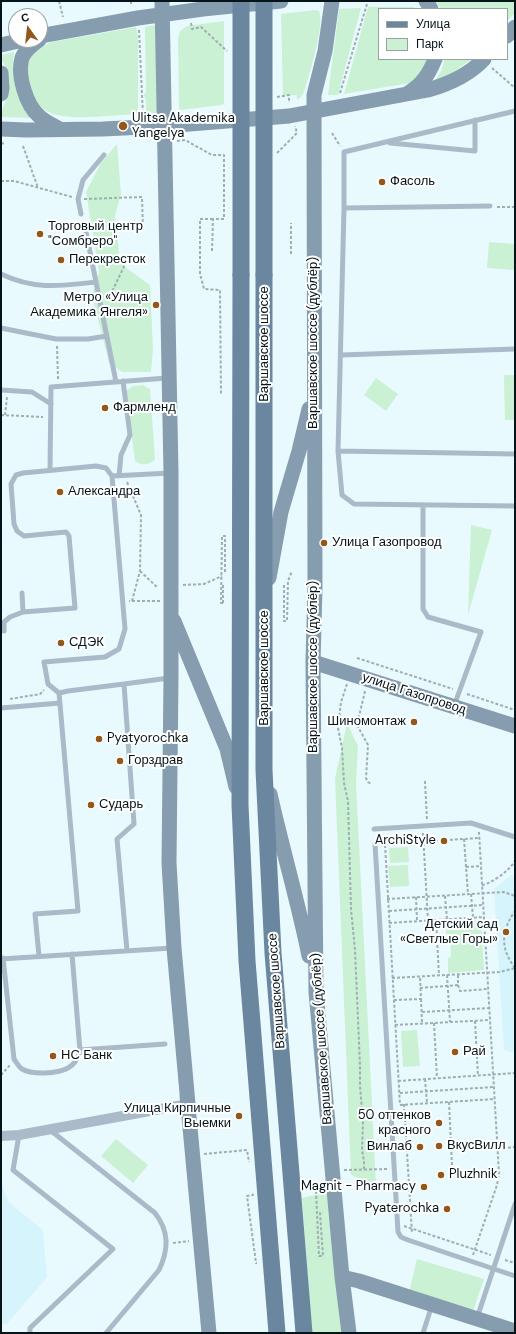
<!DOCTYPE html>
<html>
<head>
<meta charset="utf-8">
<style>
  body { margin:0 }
  #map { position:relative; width:516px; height:1334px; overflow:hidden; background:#e9fafe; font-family:"DM Sans",sans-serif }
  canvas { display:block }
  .frame { position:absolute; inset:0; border:2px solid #051418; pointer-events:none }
  .legend { position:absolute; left:378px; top:8px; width:130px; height:52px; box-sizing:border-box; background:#fff; border:1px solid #9ba1a3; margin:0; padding:5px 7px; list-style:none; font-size:12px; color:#051418 }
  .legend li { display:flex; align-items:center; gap:8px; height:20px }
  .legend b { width:20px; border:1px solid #9ba1a3 }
  .north { position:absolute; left:8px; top:8px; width:40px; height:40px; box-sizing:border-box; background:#fff; border:1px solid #9ba1a3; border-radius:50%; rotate:345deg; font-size:11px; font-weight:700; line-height:16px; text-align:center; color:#051418 }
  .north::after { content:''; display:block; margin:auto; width:14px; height:18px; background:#935719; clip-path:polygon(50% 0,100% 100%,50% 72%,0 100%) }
</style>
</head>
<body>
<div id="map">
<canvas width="516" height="1334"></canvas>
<div class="frame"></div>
<ul class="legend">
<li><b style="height:5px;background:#6b879f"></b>Улица</li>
<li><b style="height:11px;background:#caf1d4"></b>Парк</li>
</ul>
<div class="north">С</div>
</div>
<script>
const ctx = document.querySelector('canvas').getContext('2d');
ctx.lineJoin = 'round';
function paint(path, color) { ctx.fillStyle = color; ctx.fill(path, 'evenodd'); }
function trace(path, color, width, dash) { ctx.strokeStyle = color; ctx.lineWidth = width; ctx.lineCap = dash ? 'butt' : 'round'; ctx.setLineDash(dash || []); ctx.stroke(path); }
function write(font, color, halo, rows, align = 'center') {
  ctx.font = font + ' "DM Sans",sans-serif'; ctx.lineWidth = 4; ctx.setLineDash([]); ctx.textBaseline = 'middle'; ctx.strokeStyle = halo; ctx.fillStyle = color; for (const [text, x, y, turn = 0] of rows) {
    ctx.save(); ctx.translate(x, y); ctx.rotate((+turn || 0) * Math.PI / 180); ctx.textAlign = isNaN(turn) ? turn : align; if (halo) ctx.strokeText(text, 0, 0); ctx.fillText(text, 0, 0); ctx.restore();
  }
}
const built = new Path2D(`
  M511,875L515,877V1053L504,1050L494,889Z
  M1,1168L2,1184L5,1193L9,1202L17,1209L43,1230L47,1277L7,1324H1Z`);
const green = new Path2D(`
  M435,1H515V13L507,21V9H441Z
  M368,7H414L417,9H379V59H427L418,78L410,83L344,94Z
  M361,8L338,95H328L339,9Z
  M315,10L319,11C325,26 309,75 304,92L301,97L297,100V95L283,96L281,14Z
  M224,21V104L221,105L180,110L179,109L178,38L180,31L187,26Z
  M154,25L156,28L158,109L156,113L146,114V101L144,95L146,91L145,27Z
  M136,27L138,37V114C113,115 79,120 56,115C48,113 37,105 34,99C30,91 29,80 28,72C26,56 39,47 52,42Z
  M14,52C10,77 17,98 31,118L1,117C1,106 9,99 9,89C10,82 7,70 4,64C2,60 1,59 1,55Z
  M445,59H472L446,77L435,81L441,71Z
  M117,144L121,194L115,216L120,262L129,270L150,285L153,349L151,372H122L109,363L92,295L99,272L86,192L101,163Z
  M489,242L515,244V270L487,268Z
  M504,375H515V420H505Z
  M376,378L398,394L386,411L364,395Z
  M143,385L150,389L155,460C148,465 142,466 135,461L126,391L133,386Z
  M471,525L492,530L468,615Z
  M347,723L358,746L356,783L376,1186L351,1175L335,779Z
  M408,847L409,862L390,863L389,848Z
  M408,865L409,886L390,887L388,866Z
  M481,920L484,970L448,973V958L451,957L450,934H446L445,922Z
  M417,1030L420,1066L403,1067L401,1031Z
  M116,1139L148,1165L133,1183L101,1156Z
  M329,1192L342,1333H312L302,1198Z
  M417,1259L484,1279L473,1311L409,1292Z`);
const path = new Path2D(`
  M59,1L63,17
  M131,1V6
  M191,23L192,29L201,27L227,51
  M139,30L143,115
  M492,68L515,88
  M340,93L367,4
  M277,97L289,95V103
  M332,133L340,146
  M177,141L185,140L212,155H224V219H213L212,251
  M1,144L4,143
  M23,146L38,188
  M277,153L297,133L295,126
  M1,181H14L72,197
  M84,199L142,197L143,230
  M497,207H515
  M213,219H200V274L204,289L220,290L221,395
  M291,254V223
  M108,300L130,254
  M57,346L58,379
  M1,415L43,417
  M5,415L7,397
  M127,482L141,515L140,571L132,601H129
  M140,571L158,588
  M183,585L204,584L222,576
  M284,585V621H287L288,581L292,571
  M132,601H160
  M223,603H221L222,536H225V572
  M223,603V585
  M357,658L453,689
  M347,684L341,702L338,728L342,748L344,783L348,801L351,909L355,950L360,1066V1086L363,1122L362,1150L364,1161V1170
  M365,691L357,725L368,745L366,778L368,782L371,784
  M467,694L515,710
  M10,699L40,694L44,690
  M425,781L427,820
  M423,833L428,921
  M464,839L468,894
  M381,844H385L400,1105
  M385,844L479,838
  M466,867L481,866
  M482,885C491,884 512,869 515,860
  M471,894L473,918
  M445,896L447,919
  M416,897L417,921
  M387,899L504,892L515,896
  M389,911L483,905
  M436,920L439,976
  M389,923L484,917
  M437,942L485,939
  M515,968C500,948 501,931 515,911
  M447,975L450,1022
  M392,978L500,972L515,968
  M458,985L460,991L488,989
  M420,988L458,985V975
  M421,999L422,1023
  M394,1000L421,999L420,977
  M422,1012L489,1008
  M475,1021L478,1076
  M434,1023L437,1078
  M395,1025L490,1020
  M1,1075L10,1065
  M425,1079L427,1103
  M398,1081L515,1073
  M400,1093L494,1087
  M449,1102L452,1166L456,1172L460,1174L499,1172
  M404,1104L412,1233
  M400,1105L495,1099
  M498,1149L515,1147
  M204,1154L247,1150L249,1162
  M344,1170L388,1169
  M322,1191L316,1192L319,1256H323L320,1213H323
  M252,1194L253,1195L247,1196L256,1263H257
  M404,1226L491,1255
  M173,1243L189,1241
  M473,1255L497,1185L499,1174L479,832
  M505,1260L515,1263`);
const lane = new Path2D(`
  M515,111L344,152V208L338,451L342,495L354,504L515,506
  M390,143L475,151V120
  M344,208L490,206
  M81,214L78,199L83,180L104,155
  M85,227L116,382
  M1,274C34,290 60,286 96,282
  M1,328L56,339H88L107,336
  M341,355L515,349
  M1,390L32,392L51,404
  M338,451L515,454
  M50,470L51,387L167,378
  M119,476L121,455L130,435L123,381
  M423,505V609L428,617L481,632L454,706
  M22,593L23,612L75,608L69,536L66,532L24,536L17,531L14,524L11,484L16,475L23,473L96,466L106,468L112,476
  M4,631V622L10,617L23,612
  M59,693L68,691L124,684
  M1,708L60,703
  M374,829L471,823L515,837
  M375,844L398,1232L401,1237L408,1240L515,1276
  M127,951L117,839L134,824L124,684L169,678
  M39,956L35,914L78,911L59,693L48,684L44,662L105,657L119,649L125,629L112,476L170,473
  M3,958L14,1059C16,1062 19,1067 22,1069C32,1075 57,1074 68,1068C74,1065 78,1058 80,1051L72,954
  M1,959L172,948
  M80,1050L165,1044
  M50,1130L155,1213C169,1231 169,1249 159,1270L106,1333
  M19,1135L13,1170L113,1249L30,1328V1333
  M477,1318L515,1204
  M423,1333L432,1305`);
const street = new Path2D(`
  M1,1136L19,1135L188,1104`);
const secondary = new Path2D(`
  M162,1L171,473V677L169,863L174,948L188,1104
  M332,1L325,51L314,95V112L315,587L313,662L316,992L342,1277L349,1333
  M426,1L431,9
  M40,36L138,18L203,9L281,1
  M507,36L515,27
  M39,40C32,45 25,50 22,58C17,75 26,105 39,116C45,122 53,125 60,129
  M1,45L23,40
  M1,73L2,88L1,94
  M408,93C422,85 429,74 435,59
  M1,129L26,130L103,129L165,126L289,116L428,90C449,84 469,75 484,59
  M269,578L281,512L299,451L309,409
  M174,621L227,749L236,787
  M313,662L515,726
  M270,794C282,848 298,901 309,956
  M187,1095L209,1333
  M342,1277L359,1281L515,1331`);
const primary = new Path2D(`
  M241,275L240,805L247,961L277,1333
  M264,275V770L273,953L304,1333`);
const primaryBridge = new Path2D(`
  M264,1V275
  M241,275V1`);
const markers = [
  [123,126,5,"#935719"],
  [382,182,4,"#935719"],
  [40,234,4,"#935719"],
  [61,260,4,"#935719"],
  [156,305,4,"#935719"],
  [105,408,4,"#935719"],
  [60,492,4,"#935719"],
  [324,543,4,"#935719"],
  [61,643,4,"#935719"],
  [414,722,4,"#935719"],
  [99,739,4,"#935719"],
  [120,761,4,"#935719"],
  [91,805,4,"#935719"],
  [444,841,4,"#935719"],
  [506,932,4,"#935719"],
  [455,1052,4,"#935719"],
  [53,1056,4,"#935719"],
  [239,1116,4,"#935719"],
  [439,1123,4,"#935719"],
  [439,1146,4,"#935719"],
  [420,1147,4,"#935719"],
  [441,1175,4,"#935719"],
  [424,1187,4,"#935719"],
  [447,1209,4,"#935719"]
];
const poiNames = [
  ["Ulitsa Akademika",132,119],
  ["Yangelya",132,134],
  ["Фасоль",390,182],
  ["Торговый центр",48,227],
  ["\"Сомбреро\"",48,242],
  ["Перекресток",69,260],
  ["Метро «Улица",148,298,"right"],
  ["Академика Янгеля»",148,313,"right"],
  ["Фармленд",113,408],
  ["Александра",68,492],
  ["Улица Газопровод",332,543],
  ["СДЭК",69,643],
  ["Шиномонтаж",406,722,"right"],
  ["Pyatyorochka",107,739],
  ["Горздрав",128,761],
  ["Сударь",99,805],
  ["ArchiStyle",436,841,"right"],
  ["Детский сад",498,925,"right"],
  ["«Светлые Горы»",498,940,"right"],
  ["Рай",463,1052],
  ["НС Банк",61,1056],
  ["Улица Кирпичные",231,1109,"right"],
  ["Выемки",231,1124,"right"],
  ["50 оттенков",431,1116,"right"],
  ["красного",431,1131,"right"],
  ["ВкусВилл",447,1146],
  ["Винлаб",412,1147,"right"],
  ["Pluzhnik",449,1175],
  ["Magnit - Pharmacy",416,1187,"right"],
  ["Pyaterochka",439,1209,"right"]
];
const streetNames = [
  ["Варшавское шоссе (дублёр)",314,343,-90],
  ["Варшавское шоссе",265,344,-90],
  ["Варшавское шоссе (дублёр)",314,667,-90],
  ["Варшавское шоссе",265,668,-90],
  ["улица Газопровод",414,694,18],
  ["Варшавское шоссе",277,991,-94],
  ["Варшавское шоссе (дублёр)",322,1039,-94]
];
paint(built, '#d5f4fc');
paint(green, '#caf1d4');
trace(path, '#9eaeb2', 2, [3, 2]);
trace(lane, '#abbac8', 5);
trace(street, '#abbac8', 10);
trace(secondary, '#869db0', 15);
trace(primary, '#6b879f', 17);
trace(primaryBridge, '#6b879f', 17);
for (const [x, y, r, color] of markers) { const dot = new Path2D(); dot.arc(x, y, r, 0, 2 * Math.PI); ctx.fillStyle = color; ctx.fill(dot); trace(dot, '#fff', 1.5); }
write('13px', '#051418', '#fff', poiNames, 'left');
write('13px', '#051418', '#fff', streetNames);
</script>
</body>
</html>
